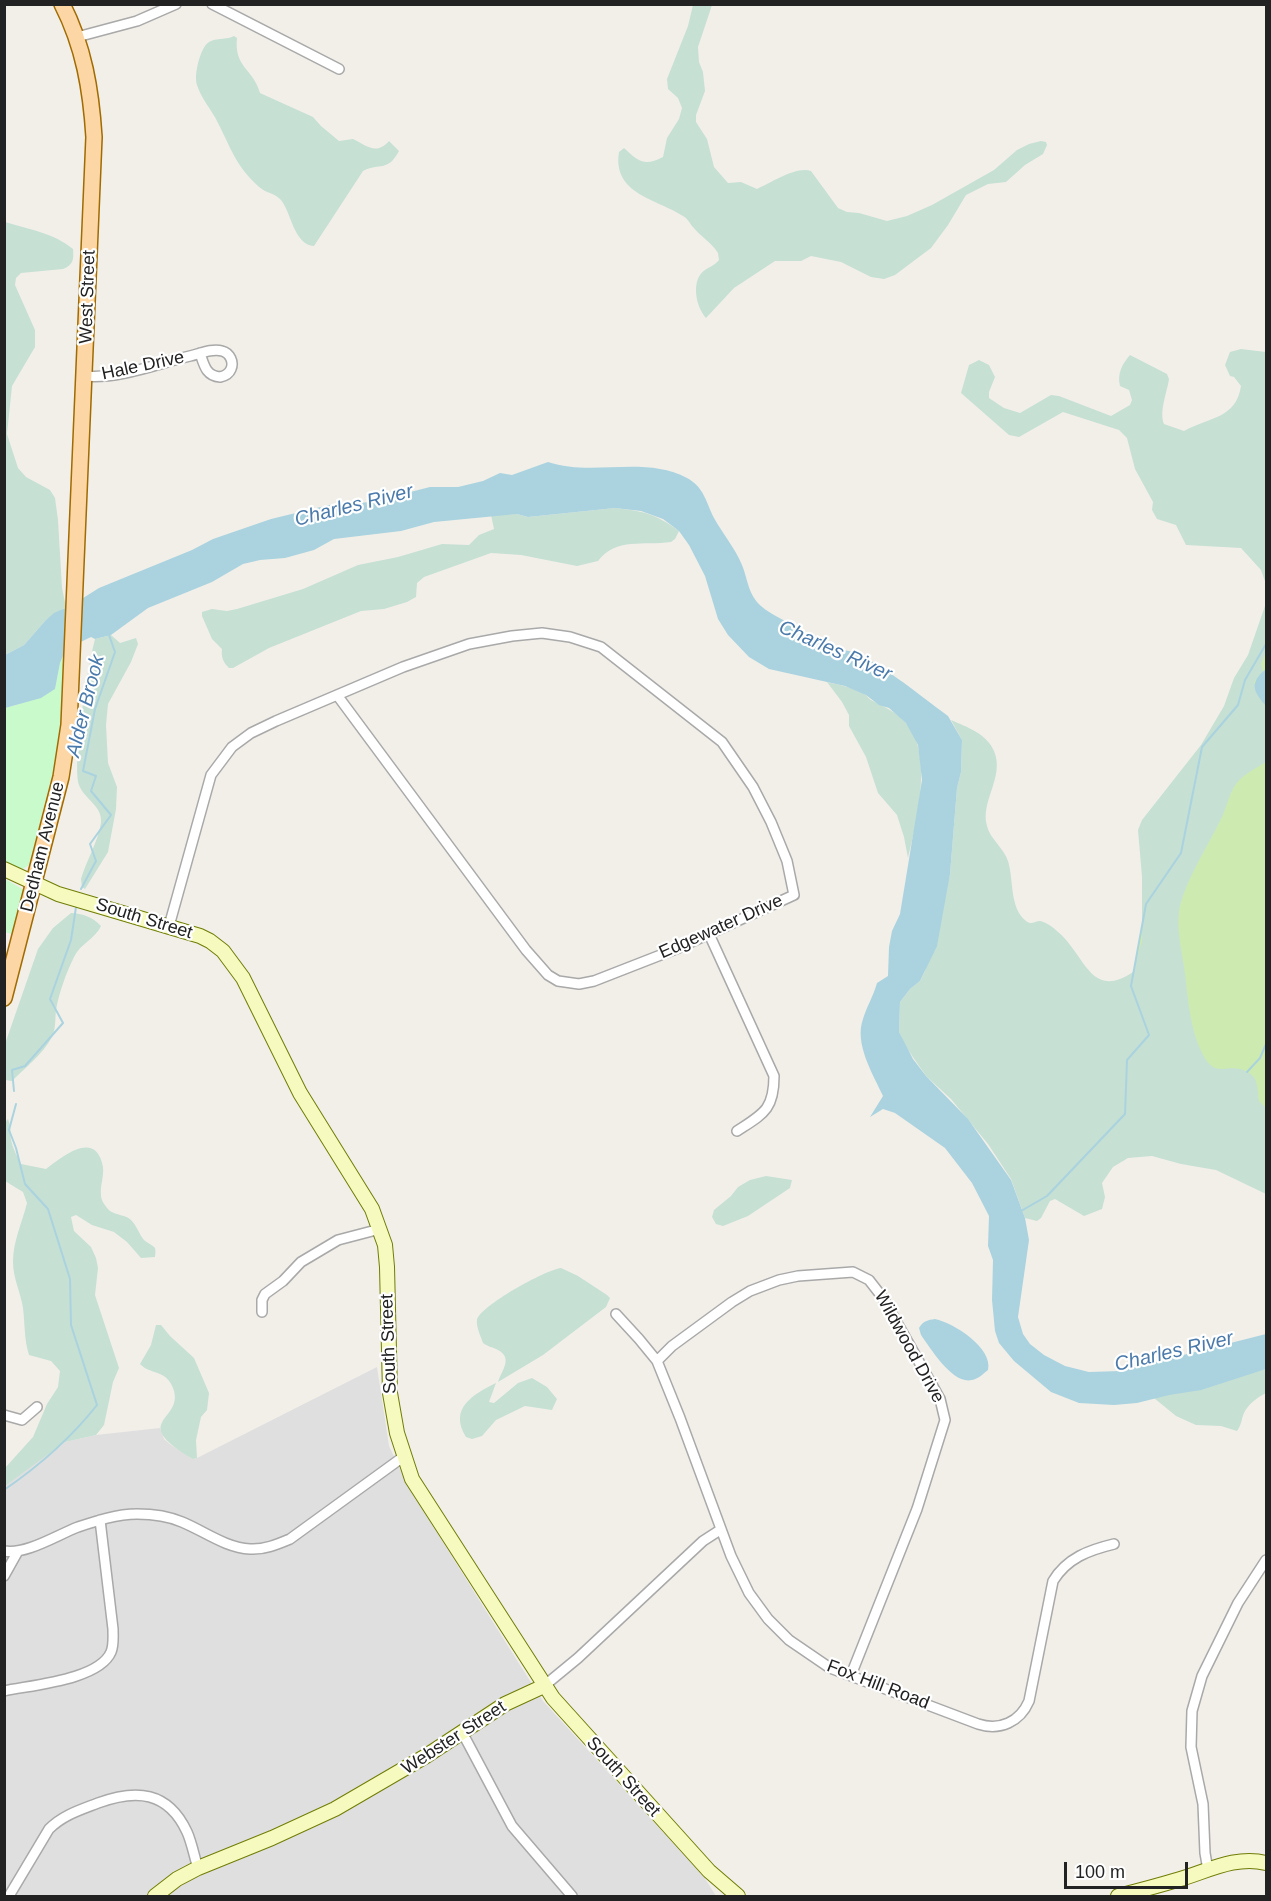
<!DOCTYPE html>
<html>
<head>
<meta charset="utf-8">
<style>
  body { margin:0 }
  #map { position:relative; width:1271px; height:1901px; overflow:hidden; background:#f2efe9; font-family:Helvetica,sans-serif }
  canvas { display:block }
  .frame { position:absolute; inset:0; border:6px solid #222; pointer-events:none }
  .scale { position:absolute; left:1064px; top:1862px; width:124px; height:27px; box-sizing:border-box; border:3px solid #222; border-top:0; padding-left:8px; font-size:18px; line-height:21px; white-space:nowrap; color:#222; -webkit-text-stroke:4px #fff; paint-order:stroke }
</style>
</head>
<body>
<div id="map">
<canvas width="1271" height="1901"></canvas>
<div class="frame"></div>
<div class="scale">100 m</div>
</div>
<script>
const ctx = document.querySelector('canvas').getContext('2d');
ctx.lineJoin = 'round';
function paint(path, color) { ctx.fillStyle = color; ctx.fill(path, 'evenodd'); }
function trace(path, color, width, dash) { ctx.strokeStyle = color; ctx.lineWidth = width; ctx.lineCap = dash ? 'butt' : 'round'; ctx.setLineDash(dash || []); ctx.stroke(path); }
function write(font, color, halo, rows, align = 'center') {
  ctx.font = font + ' Helvetica,sans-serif'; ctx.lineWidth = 4.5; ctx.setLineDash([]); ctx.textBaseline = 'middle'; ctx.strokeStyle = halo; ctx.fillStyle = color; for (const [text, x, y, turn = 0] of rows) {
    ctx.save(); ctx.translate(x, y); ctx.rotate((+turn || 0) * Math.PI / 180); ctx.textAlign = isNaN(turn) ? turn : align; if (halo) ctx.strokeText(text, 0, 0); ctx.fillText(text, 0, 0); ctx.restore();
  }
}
const residential = new Path2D(`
  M377,1367L389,1446L409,1488L518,1662L543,1701L704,1877L716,1896H5L4,1486L65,1442L96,1435L160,1428L164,1439L171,1445L193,1459L197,1458Z`);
const grass = new Path2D(`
  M1266,644V1117L1127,1060L1131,986L1146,904Z`);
const wetland = new Path2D(`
  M693,5H712L698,47L699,62L703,72L705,91L696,115V122L707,139L714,167L728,183L741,182L757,189C771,183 796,166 811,171L838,208L847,212L859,213L887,221L907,216L932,205L994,170L1017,150L1029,144L1041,141L1046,142L1047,145L1043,154L1025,165L1006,182L988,184L966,195L948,225L931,248L895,275L884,279L871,277L841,262L811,256L801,261H775L734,288L706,318C697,308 692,287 700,275C704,268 714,267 719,260L718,253C711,242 700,236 692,226C689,222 687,218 683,216C657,199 612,194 619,152L624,148C638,161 644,167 663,157L667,138L679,119L682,108L678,98L668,89L667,79L688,26Z
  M234,36L237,38C234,68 253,68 260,93L313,117L321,126L339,141L353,139C366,145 376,156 389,141L399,151C387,173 380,162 363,171L314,246C294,245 291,212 281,200C275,193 265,193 258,186C235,165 231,148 217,121C211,109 201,98 197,85C194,75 199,55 205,46C212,36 225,41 234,36Z
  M5,222C28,229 54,233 73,249C74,260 73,265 63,269L21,273L16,278L15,285L35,330V347L12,386L7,434L18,468L26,477L50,490L55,498L58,520L62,588L66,607L45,621L24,645L5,655Z
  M1241,349L1266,352V584L1261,570L1241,548L1186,545L1176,525L1157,519L1152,510L1153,502L1135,469L1127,438L1119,430L1063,412L1019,437L1009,435L961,393L969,365L979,360L989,365L995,377L989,392V398L1004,408L1020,413L1051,395L1059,396L1111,416L1130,405L1132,400L1129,390L1120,386C1117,374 1122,364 1130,355L1167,374L1169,379C1167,393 1159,411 1164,424L1184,431C1209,417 1236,419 1241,386L1234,377L1230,376L1225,365L1230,352Z
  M615,508C643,511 656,514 679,531L675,539L671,542C644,546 616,537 598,561L577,566L521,555L491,553L424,577L417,583L416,597L407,602L384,609L361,611L269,648L233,668H229C223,662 221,657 222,649L212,639L202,616V612L212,609L227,611L237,609L303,589L358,565L398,557L442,544L469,545L479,535L494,529L491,515L517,514L528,517Z
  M1266,603V652L1261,664L1263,672L1254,682L1259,697L1266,706V762C1255,769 1241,775 1234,787C1228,797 1226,810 1220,821C1208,846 1183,884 1179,912C1177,930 1181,948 1184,966C1188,995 1189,1028 1203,1055C1217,1081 1229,1060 1249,1073C1251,1074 1254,1077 1255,1079C1258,1085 1258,1095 1259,1101L1266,1108V1194L1216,1170L1181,1164L1152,1156L1128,1158L1113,1167L1102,1183L1105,1197L1102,1209L1084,1216L1055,1199L1050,1201L1041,1218L1037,1221L1025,1218L1011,1179L988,1144L951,1099L926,1076L904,1044L899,1032L900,1002L910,989L920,981L925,971L950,874L957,788L961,772L962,740L951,720C967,727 987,734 994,751C1005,777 980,801 987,826C990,839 1004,848 1008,861C1014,880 1009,907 1026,921C1031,925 1034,922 1039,921C1045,921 1054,928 1058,932C1085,954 1090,1001 1133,972L1142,941V877L1138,830L1142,820L1201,745L1224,706L1234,678L1248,655Z
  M111,635L120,643L136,638L138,644L131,662L108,704L106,725L108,763L117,787L116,809L108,852L85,889L82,887L81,879C86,861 98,842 101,823C103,806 84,799 79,785C72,762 88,665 95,639Z
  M827,682C840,685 855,688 866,695C868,697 870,700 873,701C886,708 897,712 907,724C933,755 917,822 908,858L904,837L897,815L878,793L866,757L849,726V715L842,702Z
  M71,913C82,913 94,918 101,926C96,938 80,944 74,957C66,973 59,993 56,1010C55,1018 56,1029 52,1037C43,1054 25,1068 12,1081L5,1080V1044L38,949L53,928Z
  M8,1119C11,1126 10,1133 11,1140C13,1149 17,1156 21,1164L46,1169C63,1156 96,1129 103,1167C104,1177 100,1186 101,1195C101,1201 106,1207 110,1211C116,1215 126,1215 131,1220C137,1226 139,1234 144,1240C147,1243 153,1245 155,1248C156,1252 155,1254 155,1257L141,1258L127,1242L114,1232L92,1225L76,1215L71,1217L74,1231L91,1247L96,1258L98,1268L95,1295L119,1368L113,1382L104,1425L96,1435L65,1442L5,1486V1468L33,1437L47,1404L58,1387L60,1371L51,1361L29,1355C24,1339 25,1324 23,1308C21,1293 13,1279 13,1262C13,1241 22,1223 27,1203L23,1192L5,1181V1122Z
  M766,1176L792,1180L790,1188L748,1216L723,1226L716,1224L712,1217L714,1210L731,1196L738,1187L750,1180Z
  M561,1268L578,1276L607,1295L610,1298L606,1307L543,1355L498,1382C502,1370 513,1358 498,1350C493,1347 488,1347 483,1343C481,1337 476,1327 477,1320C480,1306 545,1270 561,1268Z
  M156,1325H161L170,1336L194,1358L209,1393L207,1410L201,1417L196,1440L197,1458L193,1459C126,1420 186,1421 173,1388C166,1369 150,1375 140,1364L151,1345Z
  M1266,1369V1393C1258,1397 1248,1404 1244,1413C1241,1420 1242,1424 1237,1431L1221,1426L1196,1425L1176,1416L1154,1398Z
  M532,1378L547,1387L557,1399L552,1410L525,1406L496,1420L482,1436L472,1439L466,1437C448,1408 474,1394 496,1383L489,1402L494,1403L518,1383Z`);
const park = new Path2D(`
  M66,649L62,715L56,760L29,865L21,870L5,862L4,708L16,705L55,689L60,663Z
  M5,879L24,890L12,934L5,932Z`);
const water = new Path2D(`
  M548,462C592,477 644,455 687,478C704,487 706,502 714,518C723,534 735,548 742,565C748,580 748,594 761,606C771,615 785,620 796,627C808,634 818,642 831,648C838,650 846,650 853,652C879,662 917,693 940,710L948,716L962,740L961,772L957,788L950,874L937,946L920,981L910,989L900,1002L899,1032L913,1059L926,1076L968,1119L1011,1180L1025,1218L1029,1240L1018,1317L1023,1334L1030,1344L1044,1355L1065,1366L1089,1372L1120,1371L1266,1334V1369L1201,1390L1169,1395L1137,1403L1114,1405L1079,1403L1051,1392L1014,1361L999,1343L995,1331L992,1300L993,1260L988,1246L989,1216L972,1183L945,1148L895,1113L883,1109L870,1117L883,1096C873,1074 854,1044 863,1019C867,1006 873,997 877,983L888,976L889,947L892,931L900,914L922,780L918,745L906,723L889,708L879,705L866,695L845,686L769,669L749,657L728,635L718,619L705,576L689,545L679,531L663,519L641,511L615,508L528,517L517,514L434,522L401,531L334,539L314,550L285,558L260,560L243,564L212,582L148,608L111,635L95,639L91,637L66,649L60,663L55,689L41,698L5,708V655L24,645L45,621L54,613L72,605L99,588L192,550L213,539L271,519L329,505L371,502L430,487H458L483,481L500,473L512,475Z
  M1266,669V706C1253,691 1249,683 1266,669Z
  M935,1319C954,1323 993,1348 988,1370C983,1374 978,1379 972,1380C953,1385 931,1349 921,1335L919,1328C923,1321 928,1320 935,1319Z`);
const stream = new Path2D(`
  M81,889L96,861L90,844L111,815L91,791L96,776L83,771L95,709L115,652L109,635
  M1247,1072L1260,1058L1266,1044
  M14,1091L12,1070L25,1066L63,1023L50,999L71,940L76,907
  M1021,1211L1047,1196L1125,1114L1127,1060L1149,1035L1131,986L1146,904L1181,853L1202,747L1238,705L1245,680L1266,644
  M4,1490C39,1466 71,1438 97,1405L71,1325L70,1279L48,1209L25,1184L16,1148L9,1130L16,1104`);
const street = new Path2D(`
  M212,4L339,69
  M77,37L137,21L176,4
  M85,376C120,379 156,364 190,356C199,354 212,348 222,351C230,353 234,362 231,369C229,374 225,376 220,377C206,376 204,365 200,353
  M169,926L211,775L232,747L251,733L276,721L403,667L469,644L512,636L542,633L570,637L601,647L722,742L753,787L771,822L787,861L794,895L676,949L594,981L579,984L558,981L548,975L526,950L337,695
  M709,934L774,1076C774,1110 763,1114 737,1131
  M262,1312V1300L265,1294L283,1281L301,1262L338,1240L380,1229
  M616,1314L639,1339L657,1361L680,1418L731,1556L749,1593L768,1619L789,1640L830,1668L978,1724C1000,1731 1020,1722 1029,1701L1053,1581C1067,1558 1089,1550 1114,1544
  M657,1361L672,1346L732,1302L750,1291L779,1280L798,1276L853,1272L869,1280L883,1298L940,1399L945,1420L917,1509L851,1675
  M4,1415L22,1420L37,1407
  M4,1551C26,1555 57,1535 78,1527C96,1521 117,1514 137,1514C152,1514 168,1516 182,1522C204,1531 226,1548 250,1549C264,1550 278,1544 290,1539L403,1457
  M4,1576L18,1551
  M544,1686L578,1658L703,1541L720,1530
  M4,1691C31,1685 99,1680 111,1652C114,1645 113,1636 113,1629L100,1520
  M462,1732L512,1826L572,1896
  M1208,1870L1205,1853L1203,1804L1191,1747L1192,1711L1202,1676L1238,1603L1266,1560
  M9,1896L49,1829C63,1815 80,1810 98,1803C136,1789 168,1791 187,1832C192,1843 194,1856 198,1868`);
const secondary = new Path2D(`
  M4,869L58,894L200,936L210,941L223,951L243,978L300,1093L372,1209L385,1245L387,1267L390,1393L397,1433L412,1479L553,1698L709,1871L738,1896
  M155,1896L177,1879L198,1868L272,1838L335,1809L426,1756L505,1704L544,1686
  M1118,1896C1138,1891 1157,1886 1177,1880C1206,1872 1235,1855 1266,1863`);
const primary = new Path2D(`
  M4,998L61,777L69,725L94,137C91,90 84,47 62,4`);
const streetNames = [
  ["West Street",88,297,-88],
  ["Hale Drive",143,366,-12],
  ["Dedham Avenue",43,847,-76],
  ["South Street",144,919,17],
  ["Edgewater Drive",721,927,-24],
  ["South Street",389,1344,-92],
  ["Wildwood Drive",909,1347,61],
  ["Fox Hill Road",878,1685,21],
  ["Webster Street",454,1738,-33],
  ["South Street",623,1777,48]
];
const waterNames = [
  ["Charles River",354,506,-14],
  ["Charles River",835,651,24],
  ["Alder Brook",86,706,-76],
  ["Charles River",1174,1352,-13]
];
paint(residential, '#e0dfdf');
paint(grass, '#cdebb0');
paint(wetland, '#c6e0d4');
paint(park, '#c8facc');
paint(water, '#aad3df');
trace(stream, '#aad3df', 2);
trace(street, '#a9a9a9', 12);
trace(secondary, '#707d05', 16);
trace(primary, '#a06b00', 18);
trace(street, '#fff', 9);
trace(secondary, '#f7fabf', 14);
trace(primary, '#fcd6a4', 15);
write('18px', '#222', '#fff', streetNames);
write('italic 20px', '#4a7aab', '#fff', waterNames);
</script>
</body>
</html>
